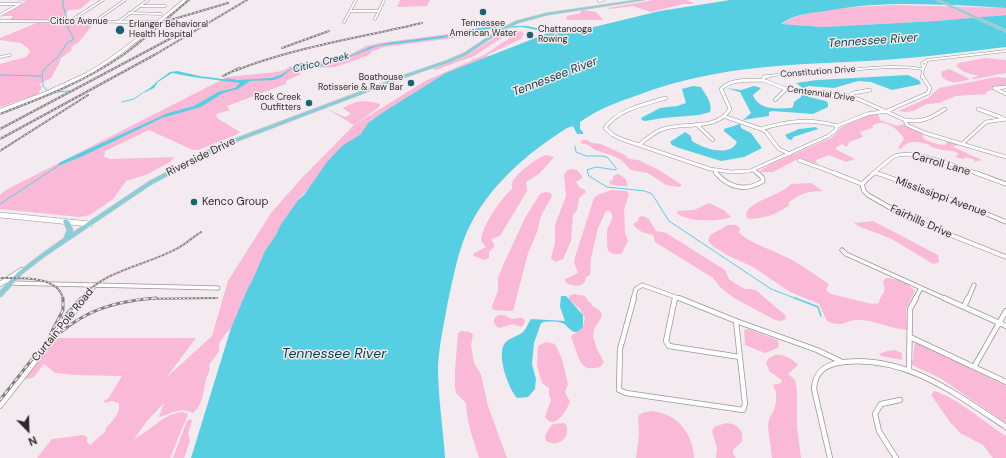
<!DOCTYPE html>
<html>
<head>
<meta charset="utf-8">
<style>
  body { margin:0 }
  #map { position:relative; width:1006px; height:458px; overflow:hidden; background:#f3ebef; font-family:"DM Sans",sans-serif }
  canvas { display:block }
  .north { position:absolute; left:8px; top:410px; width:40px; height:40px; -webkit-text-stroke:3px #f3ebef; paint-order:stroke; rotate:157deg; font-size:11px; font-weight:700; line-height:16px; text-align:center; color:#2d2a2b }
  .north::after { content:''; display:block; margin:auto; width:14px; height:18px; background:#2d2a2b; clip-path:polygon(50% 0,100% 100%,50% 72%,0 100%) }
</style>
</head>
<body>
<div id="map">
<canvas width="1006" height="458"></canvas>
<div class="north">N</div>
</div>
<script>
const ctx = document.querySelector('canvas').getContext('2d');
ctx.lineJoin = 'round';
function paint(path, color) { ctx.fillStyle = color; ctx.fill(path, 'evenodd'); }
function trace(path, color, width, dash) { ctx.strokeStyle = color; ctx.lineWidth = width; ctx.lineCap = dash ? 'butt' : 'round'; ctx.setLineDash(dash || []); ctx.stroke(path); }
function write(font, color, halo, rows, align = 'center') {
  ctx.font = font + ' "DM Sans",sans-serif'; ctx.lineWidth = 3; ctx.setLineDash([]); ctx.textBaseline = 'middle'; ctx.strokeStyle = halo; ctx.fillStyle = color; for (const [text, x, y, turn = 0] of rows) {
    ctx.save(); ctx.translate(x, y); ctx.rotate((+turn || 0) * Math.PI / 180); ctx.textAlign = isNaN(turn) ? turn : align; if (halo) ctx.strokeText(text, 0, 0); ctx.fillText(text, 0, 0); ctx.restore();
  }
}
const green = new Path2D(`
  M16,0H91L80,9L69,10L66,13L65,20H10L13,16H0L27,1Z
  M400,0H430L427,6L397,7Z
  M654,0H687L695,4H683L651,12L633,6L610,9L607,8Z
  M895,5L1006,8V15L936,21L823,27L781,24C809,6 862,7 895,5Z
  M583,10L596,12L603,20H570L566,19L567,16L581,13L580,11Z
  M39,22L93,24L79,42L71,47L72,50L61,58L59,64L51,78L39,84L42,87L38,94L0,107V64L26,57L30,52L29,49L21,43L0,40V38Z
  M521,31L524,34L521,39L487,55L489,56L424,87L354,139L298,200L253,279L231,328L224,336L219,344V351L209,365C211,373 207,374 206,380C203,392 203,405 193,413C181,406 171,414 159,417L164,403L147,421L134,439C149,433 170,406 188,414L170,458H37L52,439L83,435L87,437V442L90,445L106,431L105,429C112,421 120,415 119,403L111,401L105,403L104,400L108,399L122,376L76,375L55,373L44,364L33,378L24,379L57,338H196L166,378L212,336L228,281L271,213L301,179L354,125L327,109L345,117L351,114L343,108C358,100 364,100 380,104L379,107L356,124L425,81L484,55L516,34V32Z
  M502,33L506,35L474,56L436,70L433,69L466,56Z
  M448,34L462,35V37L384,47L373,51L367,56L335,67L316,68L299,72L301,74L286,81V84L227,106L230,110L216,114L217,118L240,132L238,134L198,150H193L149,130L105,151L104,157L110,159L175,157L170,162L148,174L126,181L113,199L90,215L79,217L0,209V195L6,190L227,77L277,72L284,70L291,66L324,61L351,54L366,46L379,43Z
  M985,58L1006,60V73L974,79L971,78L979,76L964,72L956,66L959,63Z
  M949,69L970,79C959,82 951,85 942,77L941,72Z
  M997,77L1006,78V85L986,92L987,94L956,96L939,103L927,104L913,111L905,112L898,111L928,98L939,88Z
  M876,114L879,116L880,120L897,126L904,124L923,134V138C929,142 937,145 945,145L948,141L959,144L953,147L982,160L973,162L975,160L966,157L963,159L955,157L959,154L954,151L942,150L929,146L930,145C919,142 908,139 901,149L898,148L904,139C898,128 883,118 872,126L874,127L860,132L863,137L849,142L847,147L842,144L835,148L837,150L855,159L846,162L829,155L816,160L817,164L800,158L773,172H758L771,164L831,138C836,135 838,130 842,127C849,121 867,116 876,114Z
  M582,140H587L592,143L601,144L625,155L629,159L638,160L659,170L682,185L679,187L666,185L648,173L631,170L620,159L611,155L595,150L588,145L580,143Z
  M546,155L554,157L539,174L526,182L527,191L500,236L491,239L495,246L489,252V258L485,260L473,256L474,253L486,247L481,241C481,227 502,197 512,189C512,187 512,185 512,183C514,175 539,156 546,155Z
  M572,169L577,170L582,176V178L576,182L579,187L585,190L586,192L579,198L577,210L573,215L571,241L563,259L555,262L551,258L555,243V225L566,196L564,175L567,170Z
  M618,174L625,178L628,186H618L610,184L609,181L613,180V176Z
  M811,183L823,191C805,192 804,192 789,202V205C781,213 758,221 747,218C741,202 782,196 791,184Z
  M611,190L627,191L629,194L624,209L625,232L628,241L623,251L621,254H613L608,251C607,246 607,237 607,231C608,225 616,219 610,211H606L598,228L591,258L590,275L586,277L585,282C580,288 571,286 565,282V279L578,273L574,262L575,257L594,198L598,195Z
  M545,192L551,193L552,196L541,216L537,232L528,253L513,311L493,310L492,306L498,291V278L504,263L525,218L540,194Z
  M709,203L724,210L731,217C721,222 684,222 677,213L678,211L694,210Z
  M643,216L649,219L656,231L666,233L725,270L729,279L736,284L745,289H752L757,291L785,315L786,319L780,321L775,320L734,298L720,287L713,278L655,242L653,235C645,233 638,232 633,224L638,221L639,217Z
  M873,221L938,255L939,262L933,264L890,238L858,226L854,223Z
  M728,225H736L740,228L739,233C754,245 770,249 786,257C801,264 815,275 829,284L826,290L831,294L872,304L879,303C880,293 888,294 883,282L886,278C895,278 909,283 915,291L906,309L907,330C890,329 874,319 857,320C842,321 845,328 827,321L819,304L790,292L753,267L727,255L714,247L708,241L710,235Z
  M574,294L585,296L588,301L591,303L592,306L599,310L602,314L601,318L594,329L593,336L597,349L604,362L600,367C582,372 580,362 575,348C574,344 572,340 571,336L583,328L585,318L580,309L569,300V296Z
  M498,315H504L512,319C516,319 523,315 525,321L523,326L521,327L513,324L499,328C493,325 492,319 498,315Z
  M748,329L778,340L779,345L778,348L765,353L745,345L744,330Z
  M462,331L470,332L473,335L471,345L474,363L481,375L488,406L507,458H479C473,438 467,425 466,403L456,393L455,387V371L458,333Z
  M546,342L555,344L562,359L568,384L565,392L570,402C566,411 555,431 545,417L551,400L549,395V388L542,383L540,376L537,365L538,346Z
  M915,342L1006,386V423L940,378L912,365Z
  M887,351L895,350L902,353V360L881,356L879,354Z
  M775,355C783,354 793,359 798,365L788,374L795,380L797,390V427L801,458H772L768,426L769,419L774,410L776,402V392L773,385L781,383L782,380L770,372L766,363L769,358Z
  M934,391C955,396 986,424 1006,436V458H993L983,445L960,433L950,422L931,395Z
  M651,411C677,413 693,433 694,458H636L639,435L638,416L642,413Z
  M191,419L192,421L188,433L190,441L184,458H173L187,421Z
  M564,423L566,425C571,438 558,448 546,441L545,436C553,423 547,425 564,423Z
  M726,423C737,424 744,429 742,441C738,447 733,446 733,454L736,458H716L717,448L712,431L714,427Z`);
const water = new Path2D(`
  M730,0H1006V8C949,5 888,0 831,10C815,13 795,13 781,24L823,27L936,21L1006,15V47C964,52 925,57 883,60C797,65 720,64 638,95C618,102 598,109 580,122V129L583,132V134H577L573,126L567,128C526,154 486,188 466,234C457,256 453,279 448,301C444,324 439,345 438,367C438,397 443,428 445,458H191L231,328L248,288L253,279L265,251L276,235L280,226L298,200L304,195L327,162L342,146L361,134L368,123L385,111L446,73L548,33L547,32L522,27L492,29L471,31L443,38L378,46L336,62L321,66L295,69L290,70L282,77L274,80L250,81L238,89L223,93L201,107L162,118L83,156L58,166L59,163L65,160L168,113L194,106L218,92L235,88L240,83L193,77L172,73L158,82L154,88L139,95L150,88L159,80L170,72L177,71L209,78L238,80L271,78L281,75L292,68L321,64L345,58L370,47L387,43L449,35L464,30L493,26H527L560,33H569L660,11Z
  M908,75L919,80L921,84L892,90L871,82L858,81L834,88L808,86L804,89L796,83L817,80Z
  M693,86L701,87C705,94 713,103 710,112L699,115L663,118L645,121L642,120L641,118L660,108L677,106L686,103L682,89Z
  M754,86L761,88L753,95C758,110 778,109 791,108L793,107L794,102L801,97L802,93H804L809,97L826,101L828,103V107L813,114L772,111L769,112V116L743,120L751,113L740,92L726,88L741,90Z
  M740,124L741,128L751,133L762,148L744,157L721,161L679,148L672,145L670,142L685,132L691,136L692,141C703,148 729,158 737,142L724,131V129Z
  M816,127L818,129L793,137L792,140L788,139L785,135L799,129Z
  M561,296H566L583,315V327C574,338 570,328 564,324C560,321 546,321 541,323L534,343L532,364L536,379L535,389L528,397L517,398C508,388 496,354 505,343C509,338 518,336 523,332C527,328 528,323 531,319L565,321L560,307Z`);
const streamFar1 = new Path2D(`
  M63,0V6L67,18L65,20
  M0,75L41,76
  M204,77L219,79
  M226,79L235,80
  M47,90L43,86L42,73L47,66L58,57L67,43L74,39L65,22
  M57,92L69,91
  M122,102L134,99L141,94
  M575,146L576,152L586,156H602L607,157L616,168V170L596,167L587,170L589,176L607,187L645,191L652,194L669,221L771,289L797,299
  M0,204L58,166`);
const stream = new Path2D(`
  M795,298L818,307L821,316`);
const minorFar3 = new Path2D(`
  M599,1L603,0
  M0,4H19
  M141,6H165
  M350,11H379
  M129,13L161,14
  M0,15L20,4
  M375,19L384,0
  M0,21L158,22
  M70,21L103,0
  M95,21L125,0
  M118,22L148,0
  M344,22L356,0
  M0,57L10,55
  M765,77C792,71 820,71 848,70C873,68 898,65 923,69L922,63L927,60
  M922,77L923,69L927,60L1006,51`);
const minorFar2 = new Path2D(`
  M763,80L786,89L858,99L905,120C922,123 931,118 945,109
  M994,88L1006,94
  M995,88L1006,87
  M849,96L853,93L870,90
  M666,98C646,104 618,109 605,128L613,135L621,139L710,169L731,172L750,171L828,136L836,130L837,126L867,114L887,111L928,93L930,88L922,76
  M775,100L786,89
  M978,109L1003,118
  M726,117L761,129L766,132L779,149L790,154
  M905,120L907,125L925,133L1006,157
  M696,124L713,140
  M761,129C787,121 810,118 837,126
  M963,143L986,122L1006,119
  M639,145C646,139 654,132 663,129C684,122 717,131 730,109L721,89C732,78 749,81 763,80L764,77L769,76
  M799,160L837,174
  M715,170L716,174
  M753,170L759,174
  M876,173L880,174
  M872,174L893,157C911,147 960,168 979,174`);
const minorFar1 = new Path2D(`
  M716,173C729,188 746,192 763,181L762,177L757,173
  M834,173L862,184L864,191L868,195L908,218L1006,257
  M877,173L955,201L1006,222
  M976,173L1006,184
  M862,184L874,173
  M842,250L846,254L946,299
  M10,283L218,288
  M84,299L95,285
  M633,299L636,289L642,285L681,299
  M675,299V297
  M915,299L921,288
  M968,299L974,285`);
const minor = new Path2D(`
  M634,298L620,349L619,390L626,393L743,410L745,404L736,321
  M675,298L666,341L669,346L740,357
  M679,298L736,321
  M944,298L1006,326
  M964,307L968,298
  M736,321L817,350L840,361
  M910,337L1006,382
  M974,367L1006,311
  M909,369L910,309L916,298
  M0,406L85,298
  M830,458L814,389C815,371 826,364 844,362C906,355 956,394 1006,427
  M896,458L879,431L875,414L881,404L900,400`);
const tertiary = new Path2D(`
  M0,284L22,270`);
const secondaryFar2 = new Path2D(`
  M82,77C120,56 151,28 185,0`);
const secondaryFar1 = new Path2D(`
  M0,111L47,93L84,76`);
const secondary = new Path2D(`
  M0,215L90,224`);
const primary = new Path2D(`
  M637,0H644L547,15L518,23L502,31L466,55L450,62L409,76L238,141L208,154L152,184L44,257L22,274L2,296L0,297V291L18,272L40,255L64,238L67,230L63,221L64,220L66,219L69,221L73,230L72,233L148,182L204,152L234,139L407,74L448,60L464,53L500,29L516,21L547,13Z
  M936,0H939L1006,30V32Z`);
const railFar1 = new Path2D(`
  M167,21L228,3
  M282,48L329,31
  M234,71C295,47 359,38 422,23
  M223,76L239,68
  M0,114C42,98 86,81 123,55C147,38 167,18 189,0
  M0,129L179,34
  M0,139L156,54L247,0
  M0,151L88,95
  M0,278C18,278 59,275 63,299
  M80,299C107,268 144,267 178,248C186,244 193,237 201,232
  M139,299L217,298`);
const rail = new Path2D(`
  M63,318L81,298
  M50,335L63,310V298
  M33,357C72,318 99,302 156,298
  M0,400L37,353`);
const markers = [
  [483,12,4,"#18636f"],
  [120,30,5,"#18636f"],
  [530,35,4,"#18636f"],
  [411,83,4,"#18636f"],
  [309,103,4,"#18636f"],
  [194,202,4,"#18636f"]
];
const farStreetnames = [
  ["Citico Avenue",79,22],
  ["Constitution Drive",818,72,-4],
  ["Centennial Drive",821,94,8]
];
const farPoinames = [
  ["Tennessee",483,24,"center"],
  ["American Water",483,34,"center"],
  ["Erlanger Behavioral",129,25],
  ["Health Hospital",129,35],
  ["Chattanooga",538,30],
  ["Rowing",538,40],
  ["Boathouse",403,78,"right"],
  ["Rotisserie & Raw Bar",403,88,"right"],
  ["Rock Creek",301,98,"right"],
  ["Outfitters",301,108,"right"]
];
const farWaternames = [
  ["Citico Creek",321,63,-14]
];
const streetNames = [
  ["Riverside Drive",201,157,-26],
  ["Carroll Lane",941,164,16],
  ["Mississippi Avenue",941,197,20],
  ["Fairhills Drive",921,222,24],
  ["Curtain Pole Road",63,325,-51]
];
const poiNames = [
  ["Kenco Group",202,202]
];
const waterNames = [
  ["Tennessee River",873,41,-4],
  ["Tennessee River",555,77,-21]
];
const nearWaternames = [
  ["Tennessee River",334,354]
];
paint(green, '#fab9d6');
paint(water, '#57cfe3');
trace(streamFar1, '#57cfe3', 1);
trace(stream, '#57cfe3', 1.5);
trace(minorFar3, '#9b9497', 3);
trace(minorFar2, '#9b9497', 4);
trace(minorFar1, '#9b9497', 5);
trace(minor, '#9b9497', 6);
trace(tertiary, '#9b9497', 6);
trace(secondaryFar2, '#9b9497', 4);
trace(secondaryFar1, '#9b9497', 5);
trace(secondary, '#9b9497', 6);
trace(primary, '#cdcccc', 1.5);
trace(minorFar3, '#fff', 2);
trace(minorFar2, '#fff', 3);
trace(minorFar1, '#fff', 3.5);
trace(minor, '#fff', 4.5);
trace(tertiary, '#fff', 4.5);
trace(secondaryFar2, '#fff', 3);
trace(secondaryFar1, '#fff', 4);
trace(secondary, '#fff', 5);
paint(primary, '#89cdd8');
trace(railFar1, '#847f81', 2);
trace(rail, '#847f81', 3);
trace(railFar1, '#f3ebef', 1, [2]);
trace(rail, '#f3ebef', 1.5, [4]);
for (const [x, y, r, color] of markers) { const dot = new Path2D(); dot.arc(x, y, r, 0, 2 * Math.PI); ctx.fillStyle = color; ctx.fill(dot); trace(dot, '#f3ebef', 1.5); }
write('9px', '#2d2a2b', '#f3ebef', farStreetnames);
write('9px', '#2d2a2b', '#f3ebef', farPoinames, 'left');
write('italic 10px', '#043e47', '#f3ebef', farWaternames);
write('11px', '#2d2a2b', '#f3ebef', streetNames);
write('11px', '#2d2a2b', '#f3ebef', poiNames, 'left');
write('italic 12px', '#043e47', '#f3ebef', waterNames);
write('italic 14px', '#043e47', '#f3ebef', nearWaternames);
</script>
</body>
</html>
